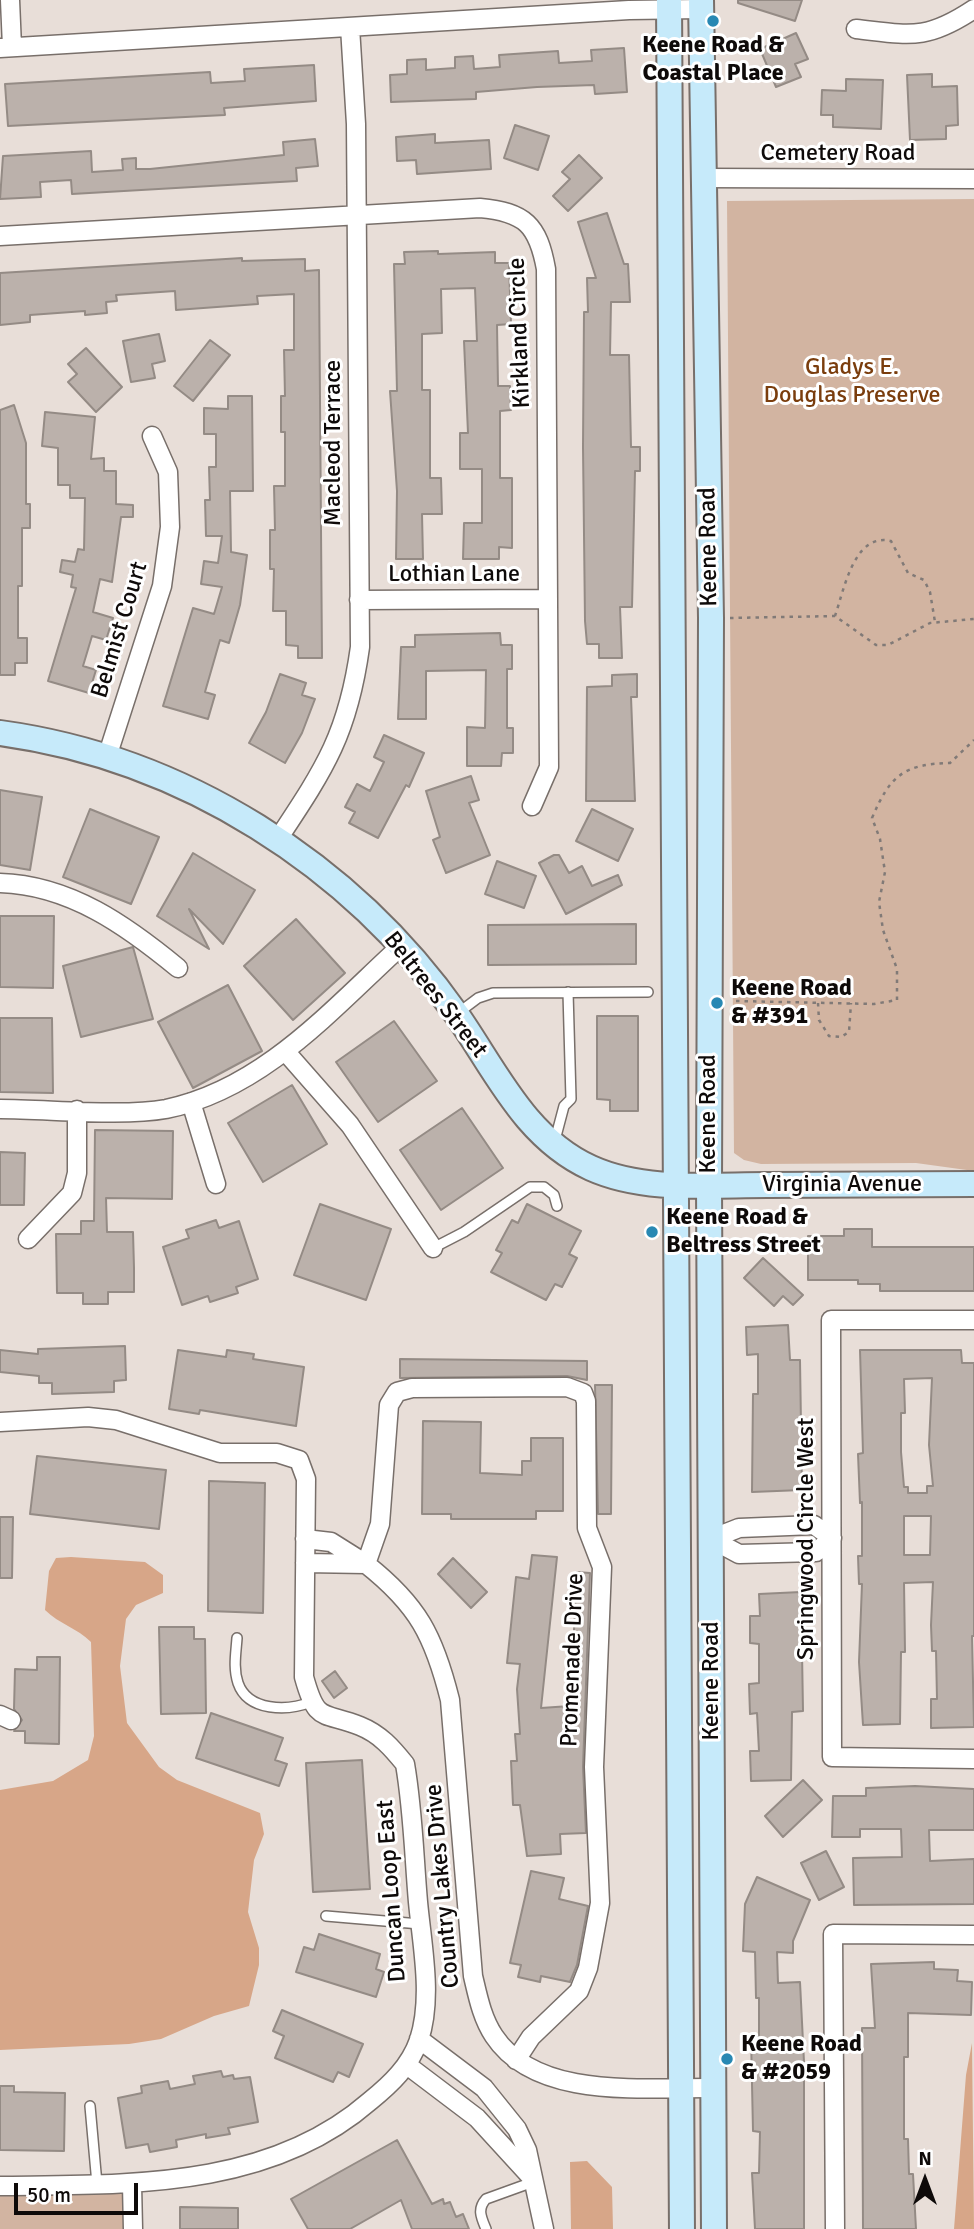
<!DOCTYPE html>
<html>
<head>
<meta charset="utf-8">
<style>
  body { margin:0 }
  #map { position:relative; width:974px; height:2229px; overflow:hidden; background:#e8ded8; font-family:Signika,sans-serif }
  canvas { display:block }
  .north { position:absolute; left:890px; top:2145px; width:70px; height:70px; -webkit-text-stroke:5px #fff; paint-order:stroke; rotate:0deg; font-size:19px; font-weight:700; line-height:28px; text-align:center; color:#0e0a09 }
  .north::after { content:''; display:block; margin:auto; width:24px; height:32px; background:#0e0a09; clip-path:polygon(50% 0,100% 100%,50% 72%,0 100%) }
  .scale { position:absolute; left:14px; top:2183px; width:124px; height:32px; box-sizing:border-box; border:4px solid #0e0a09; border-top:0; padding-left:9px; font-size:21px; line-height:24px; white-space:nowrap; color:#0e0a09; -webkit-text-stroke:5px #fff; paint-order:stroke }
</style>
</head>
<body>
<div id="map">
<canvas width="974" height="2229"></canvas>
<div class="north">N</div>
<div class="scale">50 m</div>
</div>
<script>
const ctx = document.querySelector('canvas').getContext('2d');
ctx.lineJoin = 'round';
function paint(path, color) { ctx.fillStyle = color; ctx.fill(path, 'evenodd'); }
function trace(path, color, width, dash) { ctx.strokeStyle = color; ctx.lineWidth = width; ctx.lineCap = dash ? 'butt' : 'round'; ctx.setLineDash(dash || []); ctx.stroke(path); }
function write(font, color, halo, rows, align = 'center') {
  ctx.font = font + ' Signika,sans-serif'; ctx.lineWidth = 6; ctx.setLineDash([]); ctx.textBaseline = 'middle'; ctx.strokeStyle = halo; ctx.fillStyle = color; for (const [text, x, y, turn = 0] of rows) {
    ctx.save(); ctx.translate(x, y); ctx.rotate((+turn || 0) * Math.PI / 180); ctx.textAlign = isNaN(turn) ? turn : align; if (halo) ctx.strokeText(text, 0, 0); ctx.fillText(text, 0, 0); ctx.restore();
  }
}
const green = new Path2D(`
  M974,199V1171L916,1163L761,1164L744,1160L734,1153L727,201Z
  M0,2188L125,2192V2229H0Z`);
const water = new Path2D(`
  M71,1557L145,1562L163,1575V1593L136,1605L126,1619L120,1666L127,1723L159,1767L177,1780L260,1813L264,1834L254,1860L248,1912L259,1948V1965L249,2006L214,2016L161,2039L129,2044L0,2050V1790L53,1781L88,1760L94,1736L91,1642C77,1628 59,1624 45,1610L49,1571L56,1558Z
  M972,2043L974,2229H954L966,2075Z
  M587,2161L612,2187L613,2229H571L570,2162Z`);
const building = new Path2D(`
  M738,0H802L795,21L738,3Z
  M796,33L808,59L795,64L801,77L776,87L760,49Z
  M624,48L627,92L595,94L594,85L537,87L476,92V99L391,102L390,75L407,74V60L426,59V70L455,68V57L473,56L474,69L500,67L499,55L558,51L559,63L592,61L591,50Z
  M314,65L316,101L224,108L225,115L8,126L5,84L210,72L211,83L245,81L244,69Z
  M932,74V87L957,86L958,125L946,126V139L910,140L907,75Z
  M846,79L883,80L881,129L833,127V115H821L822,90L846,91Z
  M515,125L549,136L538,170L504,158Z
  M435,134V143L489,140L491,169L417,174L416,160L397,161L396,137Z
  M315,139L318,166L296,168L297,181L72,194L71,180L40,182L41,197L0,199L3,156L91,151L92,172L123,170L122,159L136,158V169H150L284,155L283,142Z
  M579,155L602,178L568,211L553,196L570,179L562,172Z
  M607,213L624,264H628L630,302H611L610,355H629L631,447H640V471H635L632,607H620L622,658H599V644H587L585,621L583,447L584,312H588L587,278H596L578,222Z
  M438,251V254L495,252V263H509L511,324L497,325L498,386H510L511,410L500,411V478H512V548L499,547V559H463L464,523H482V469H460V433H468L464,341H477L475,288L441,289L442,333L422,334V390H430V478H441L442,514H422L423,559H396L397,491L390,391H397L394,264H405L404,252Z
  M242,258V261L305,259V271L319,270L322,658H298V646L286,645V611H273L274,569H270V530H275L274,486H285V432H281V396H285L284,350H294V294L257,296L258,304L176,310L175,291L116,295L117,301L106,302L107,313L85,315V311L30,315V322L0,325V273Z
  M159,334L165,361L152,364L155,378L131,382L123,341Z
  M210,340L230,355L193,401L174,386Z
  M86,348L122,387L96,412L68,382L77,374L68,364Z
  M228,396H252L253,491H230L231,552L247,555L240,605L229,643L220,640L205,692L215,695L208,719L163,706L193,608L214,614L222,587L201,584L204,561L218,563L222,536H206L205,500H210L209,467H216V434H204V408L228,409Z
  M14,405L26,443V504H30V528H22V586H18V638H27V663H15V675H0V410Z
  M45,412L95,417L91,459L104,458V471H116V504L133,505V517H121L112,582L100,579L93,612L113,618L106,640L92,636L83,666L96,670L89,693L48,681L76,588L71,587L73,575L60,572L62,560L75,562L78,549L84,550L85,498H70V485H58V448L42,446Z
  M500,633L501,645H512V669H507V728H513V753H502L501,766H467V727L485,728L486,670L426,671V719H398L401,647H415V635Z
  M280,674L306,683L302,695L315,699L302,733L285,763L249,743L266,712Z
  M637,674V697H631L635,801H586L587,687L612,686V675Z
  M384,735L424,753L409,787L406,785L378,838L349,823L355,812L345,807L357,784L370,791L384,762L374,757Z
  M471,776L479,800L469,803L490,855L446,873L433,840L440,837L426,791Z
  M0,790L42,797L30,870L0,865Z
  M90,809L159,837L131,904L63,877Z
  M592,809L633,829L618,861L576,841Z
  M193,853L255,890L223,944L189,909L209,949L157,916Z
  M554,855H559L569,873L582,866L592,886L618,875L622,885L566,914L539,863Z
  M497,861L536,876L524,908L485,894Z
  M0,916H54L53,988L0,987Z
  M296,919L345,973L293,1020L244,966Z
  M636,924V964L488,965V925Z
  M133,947L153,1019L81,1037L63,966Z
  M228,985L262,1051L193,1088L158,1022Z
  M597,1016H638V1111H610V1100L597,1099Z
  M0,1018H52L53,1093L0,1092Z
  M394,1021L437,1081L378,1122L336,1062Z
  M292,1085L327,1144L263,1182L228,1123Z
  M462,1108L503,1168L441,1210L400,1150Z
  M95,1130L173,1131L172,1199L106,1198L107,1232H133L134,1268V1292H108V1304H83V1293H57L56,1234H81V1221H94Z
  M0,1152L25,1153L24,1205H0Z
  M320,1204L391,1229L366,1300L294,1275Z
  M527,1204L581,1231L569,1254L577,1258L562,1287L555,1284L546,1300L491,1272L502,1253L496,1250L512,1220L518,1223Z
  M216,1220L219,1228L239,1221L258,1279L236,1287L238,1293L210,1302L208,1296L182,1305L163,1247L189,1238L186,1230Z
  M844,1229H872V1247H974V1291H880V1284H858V1280H808V1236H844Z
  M763,1258L803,1295L793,1305L783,1296L774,1306L744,1278Z
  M788,1325L790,1360H800L802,1490L752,1492L753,1394H758V1354L747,1355L746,1327Z
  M125,1346L126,1380L114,1381V1392L52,1394V1383H39V1376L0,1372V1350L38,1354V1349Z
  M178,1350L226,1357L227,1350L254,1354L253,1359L304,1367L296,1426L200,1410L199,1414L169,1409Z
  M860,1350H961L962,1363H974V1636H972L974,1727L931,1728V1699H937L936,1651H932L931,1625L933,1582L904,1583L905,1652H901L900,1724L863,1725L859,1662L862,1584H859L858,1556H862V1502L860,1503L858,1454L863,1453ZM932,1378L929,1445L933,1486H927V1493H908V1487H904L901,1452V1413H905L904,1379ZM904,1516H931L930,1555H904Z
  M400,1359L587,1361V1380L567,1376L400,1378Z
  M595,1385H612L611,1514H598Z
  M423,1421L481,1422L480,1473L522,1475V1461H531V1438H563V1511H536V1519H451V1514H422Z
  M37,1456L166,1470L159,1529L30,1514Z
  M209,1481L265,1483L263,1613L208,1611Z
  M0,1517H13L12,1578H0Z
  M532,1555L557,1557L541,1708L570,1706L577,1572L590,1573L583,1767L586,1833L560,1834L561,1854L527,1856L520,1805H513L511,1761H517L515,1734H520L517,1689L520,1664L507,1663L516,1577L529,1579Z
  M453,1558L487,1592L471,1608L438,1574Z
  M801,1592L803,1711L792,1712L791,1780L751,1781L750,1751H759L757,1713L750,1714L749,1684L759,1683V1644L750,1643V1616H760L759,1594Z
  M159,1627H194V1639H205L206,1713L161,1714Z
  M37,1657H60L59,1744L25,1743V1731H14L22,1720L14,1709L15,1669L37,1670Z
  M335,1671L347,1688L334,1698L322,1681Z
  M211,1713L283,1738L275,1760L287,1764L279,1786L196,1758Z
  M362,1760L370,1889L313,1892L306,1763Z
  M803,1780L822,1800L783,1837L765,1816Z
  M915,1786L974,1789V1830H929L930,1861L974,1859V1904L854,1905L853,1858L902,1857L901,1829H860V1837H832L833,1796H866V1788Z
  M826,1851L844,1887L819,1900L801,1863Z
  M531,1871L564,1878L559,1899L588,1906L577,1965L570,1982L541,1976L540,1982L518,1977L521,1965L510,1963Z
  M757,1877L810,1900L793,1941V1953L777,1952L778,1983L800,1982L804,2062V2229H755L752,2173H759L760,2132L753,2131L751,2037L759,2036V1998H756L755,1952L743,1951L745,1904Z
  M319,1934L380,1954L376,1969L384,1972L376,1997L296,1972L304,1947L314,1950Z
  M934,1962V1969L958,1970L957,1981L972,1982L971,2015L908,2013V2057H904V2139H908L909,2174H913L916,2229H863L862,2028H875L871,1964Z
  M282,2010L363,2044L349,2077L338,2072L333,2082L275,2058L284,2036L273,2031Z
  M221,2071L223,2077L233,2075L234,2079L250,2077L258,2122L228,2128L230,2134L206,2138V2134L176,2140L177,2147L150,2152L148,2144L126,2148L118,2098L142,2093L141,2086L168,2081L170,2089L195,2084L193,2076Z
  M0,2086H14V2092L65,2093L64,2151L0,2150Z
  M397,2140L432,2204L443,2199L444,2204L450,2202L456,2217L463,2214L469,2229H412L401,2200L350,2229H308L291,2199Z
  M180,2207L238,2208V2229H180Z`);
const path = new Path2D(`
  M835,616C844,590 854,532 891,541L908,573L924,580L930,592L935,622
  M730,618L835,616L876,645H888L930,623L974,619
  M736,1001L874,1004L897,1000V969L883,930L879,902L885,872L880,839L872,818C890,776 903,764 950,763L974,740
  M818,1003L819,1020L829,1036L841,1037L849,1032L851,1003`);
const lane = new Path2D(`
  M458,1013L478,998L493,993L648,992
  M555,1140L564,1106L571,1099L568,992
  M433,1248L464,1232L530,1187H544L554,1195L557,1206
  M237,1638C236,1653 233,1668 238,1683C248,1712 288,1711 311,1702
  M326,1916L420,1924
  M90,2106L97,2184
  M486,2229C481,2217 477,2209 486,2199L533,2182`);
const street = new Path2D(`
  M10,0L12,47
  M856,29C910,35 926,41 974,9
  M0,48L629,10L701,9
  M703,178L974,179
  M0,236L480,208C525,212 538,225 546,269L549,767L532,806
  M359,600L548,599
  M107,757L162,586L170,527L168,472L152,436
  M278,839C325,768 348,734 360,647L356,124L350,27
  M0,883C70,885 127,926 178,968
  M285,1051L350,1125L433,1248
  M191,1102L216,1184
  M0,1109C48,1109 122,1117 166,1109C263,1089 331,1010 401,946
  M28,1239L72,1193L77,1173V1110
  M974,1320H831L832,1757L974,1759
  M0,1422L88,1417L116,1420L220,1453H277L299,1460L306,1479L304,1677C317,1724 322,1711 360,1726C380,1734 392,1748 405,1764C413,1810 414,1856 418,1902C422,1945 433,1998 419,2040C410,2066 391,2084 370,2101C268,2190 127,2184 0,2186
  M814,1525L832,1538L816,1552L739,1554L711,1539L739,1528Z
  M305,1563L366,1564L331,1542L305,1539
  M0,1715L11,1720
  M419,2039L484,2088L517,2129L527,2150L544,2229
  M516,2060L531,2037L579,1991L588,1968L600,1903L594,1767L602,1567L587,1528L586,1401L583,1393L567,1387L412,1388L397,1392L389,1405L380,1524L366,1564C418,1605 434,1636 450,1700L473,1976C478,1997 482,2018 494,2036C537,2101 646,2087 713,2088
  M407,2065L477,2118L531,2177
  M132,2184L133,2229
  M835,2229L833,1934L974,1935`);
const secondary = new Path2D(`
  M669,0L682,2229
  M701,0L711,618L709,1185L714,2229
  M0,733C183,758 351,864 457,1015C496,1071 525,1138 591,1168C644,1192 710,1185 767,1185C836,1185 905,1184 974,1184`);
const markers = [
  [713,21,7,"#2888b3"],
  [717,1003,7,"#2888b3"],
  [652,1232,7,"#2888b3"],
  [727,2059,7,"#2888b3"]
];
const poiNames = [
  ["Keene Road &",713,46,"center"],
  ["Coastal Place",713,74,"center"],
  ["Keene Road",731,989],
  ["& #391",731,1017],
  ["Keene Road &",666,1218],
  ["Beltress Street",666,1246],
  ["Keene Road",741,2045],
  ["& #2059",741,2073]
];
const streetNames = [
  ["Cemetery Road",838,154],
  ["Kirkland Circle",520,333,-92],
  ["Macleod Terrace",334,443,-90],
  ["Keene Road",709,547,-91],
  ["Lothian Lane",454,575],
  ["Belmist Court",120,630,-73],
  ["Beltrees Street",435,995,52],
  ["Keene Road",709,1114,-90],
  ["Virginia Avenue",842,1185],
  ["Springwood Circle West",807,1539,-90],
  ["Promenade Drive",573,1660,-88],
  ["Keene Road",712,1681,-90],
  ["Country Lakes Drive",443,1886,-95],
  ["Duncan Loop East",392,1891,-94]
];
const parkNames = [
  ["Gladys E.",852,368],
  ["Douglas Preserve",852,396]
];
paint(green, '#d2b4a1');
paint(water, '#d7a688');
paint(building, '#bbb1ab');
trace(building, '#948b85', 2);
trace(lane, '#786f6a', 12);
trace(street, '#786f6a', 21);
trace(secondary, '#786f6a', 28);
trace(path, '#817a77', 2.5, [3.5, 5]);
trace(lane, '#fff', 9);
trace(street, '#fff', 18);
trace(secondary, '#c6eafa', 24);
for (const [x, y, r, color] of markers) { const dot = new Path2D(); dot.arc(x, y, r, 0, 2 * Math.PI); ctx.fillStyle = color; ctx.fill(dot); trace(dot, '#fff', 2.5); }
write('bold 24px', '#0e0a09', '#fff', poiNames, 'left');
write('24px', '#0e0a09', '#fff', streetNames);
write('24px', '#7a3d0d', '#fff', parkNames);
</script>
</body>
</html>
